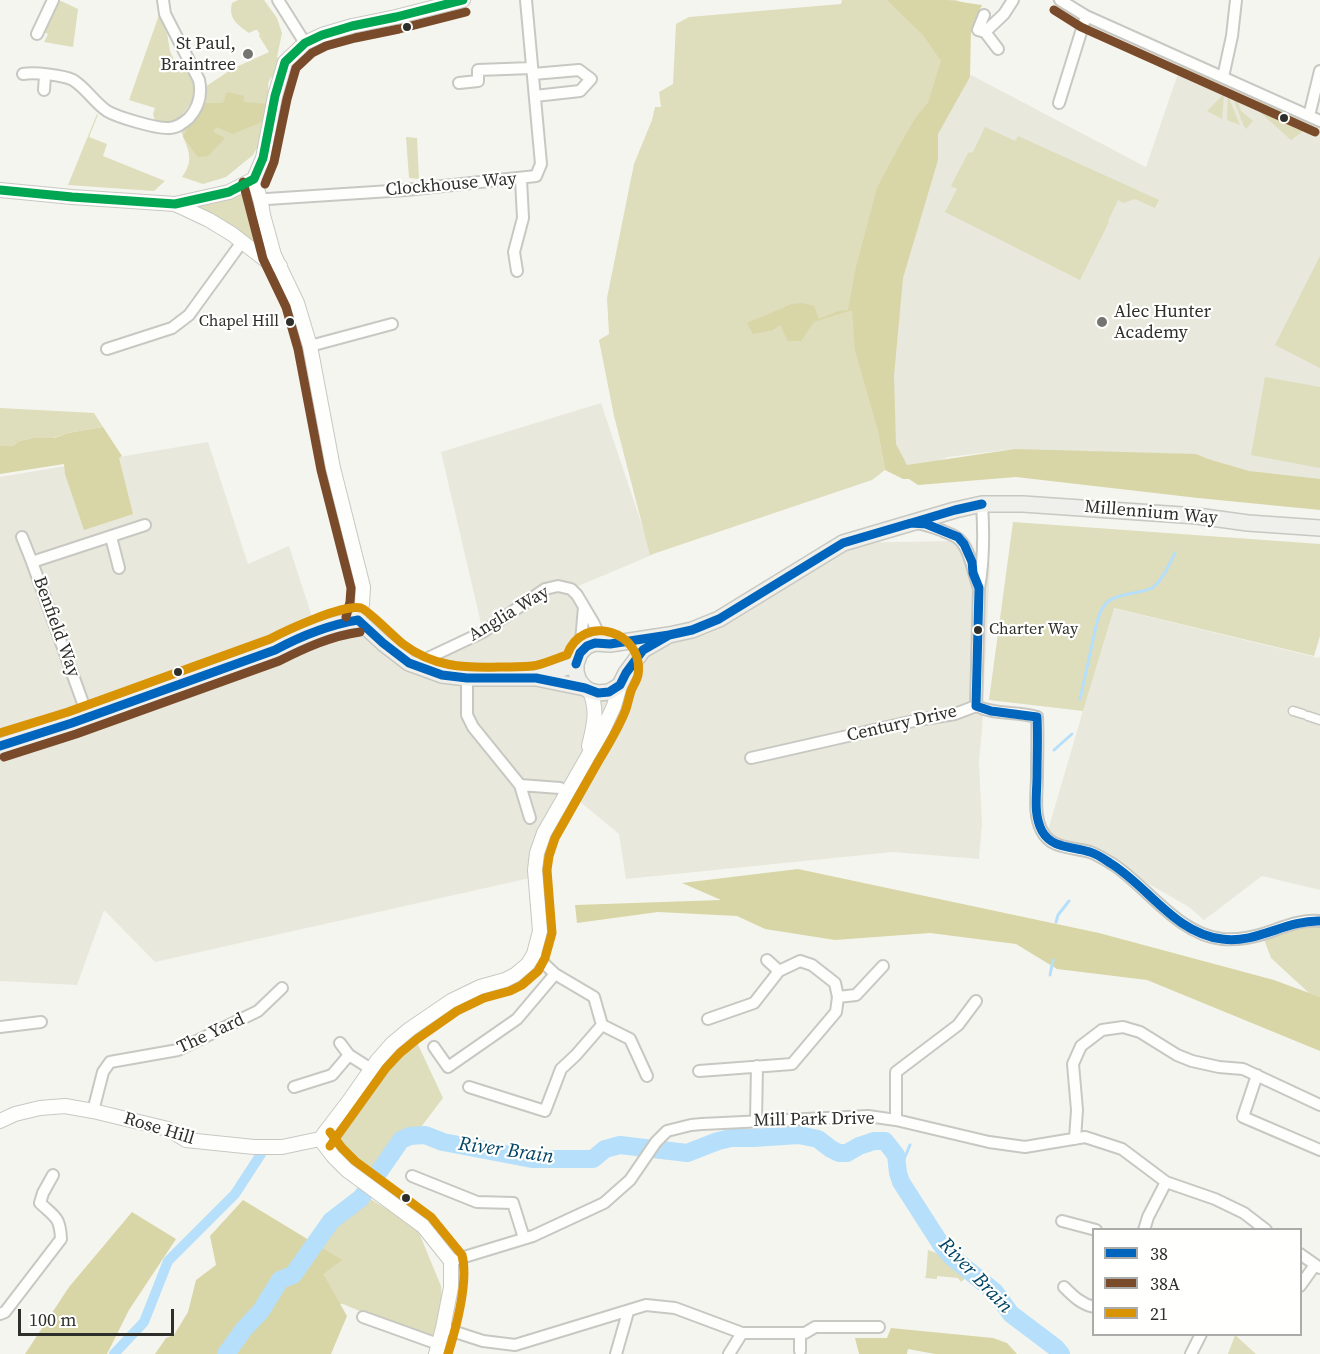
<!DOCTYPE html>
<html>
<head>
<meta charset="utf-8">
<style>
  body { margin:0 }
  #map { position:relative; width:1320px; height:1354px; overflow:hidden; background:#f5f5ef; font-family:"Source Serif 4",serif }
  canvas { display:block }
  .legend { position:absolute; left:1092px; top:1228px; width:210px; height:108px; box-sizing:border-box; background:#fffffe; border:2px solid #ababaa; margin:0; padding:8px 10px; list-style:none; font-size:18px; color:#2e2e2b }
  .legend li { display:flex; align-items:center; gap:12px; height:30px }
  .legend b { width:30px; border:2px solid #ababaa }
  .scale { position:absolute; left:18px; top:1309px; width:156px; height:27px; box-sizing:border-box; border:3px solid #2e2e2b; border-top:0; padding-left:8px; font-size:18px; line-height:21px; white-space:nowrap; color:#2e2e2b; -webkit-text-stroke:4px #fffffe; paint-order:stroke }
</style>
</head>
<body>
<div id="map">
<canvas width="1320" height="1354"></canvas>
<ul class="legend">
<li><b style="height:8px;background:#0065bd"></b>38</li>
<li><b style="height:8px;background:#7a4b2a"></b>38A</li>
<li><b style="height:8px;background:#d99406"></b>21</li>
</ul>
<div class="scale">100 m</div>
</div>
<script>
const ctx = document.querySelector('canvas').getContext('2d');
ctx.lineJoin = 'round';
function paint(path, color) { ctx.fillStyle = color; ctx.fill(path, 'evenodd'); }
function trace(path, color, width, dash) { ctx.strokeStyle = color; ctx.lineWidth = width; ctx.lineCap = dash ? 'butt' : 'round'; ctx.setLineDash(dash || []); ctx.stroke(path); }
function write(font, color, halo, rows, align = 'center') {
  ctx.font = font + ' "Source Serif 4",serif'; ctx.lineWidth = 4.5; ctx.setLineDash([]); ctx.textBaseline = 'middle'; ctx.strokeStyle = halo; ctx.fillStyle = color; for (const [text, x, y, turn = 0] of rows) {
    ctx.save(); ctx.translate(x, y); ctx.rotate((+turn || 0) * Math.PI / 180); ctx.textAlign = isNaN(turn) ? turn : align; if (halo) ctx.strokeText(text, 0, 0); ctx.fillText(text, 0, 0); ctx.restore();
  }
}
const built = new Path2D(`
  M1183,59L1320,121V483L1015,449L948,457L905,475L878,383L923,159L971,75L1146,167Z
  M601,403L652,555L571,589L593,622L595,643L576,672L598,693L626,673L669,635L692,630L843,543L954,541L990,564L982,729L979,763L982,823L979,859L893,852L626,879L619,834L567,791L530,878L155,962L104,910L77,985L0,981V477L208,442L248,564L289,546L317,632L358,620L410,663L428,658L483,632L441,452Z
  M1113,608L1319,658L1320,655V890L1262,876L1204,920L1189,907L1102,857L1044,844Z`);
const green = new Path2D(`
  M238,0H264L277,18L282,33L277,57L282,61L279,70L270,79L268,84L269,95L262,139L253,155L226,177L203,184L182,177C195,159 188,150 181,131C190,124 205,110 206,98C206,94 205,91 205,87L232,69L269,52L259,36L260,34L257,30H255L249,33C238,25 228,19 232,3Z
  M842,0H955L977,6L876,225L877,427L885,470L872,480L650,555L614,416L599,340L609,334L607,298L634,164L652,120L655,107H661L659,92L673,84L676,24L689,17L841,4Z
  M61,1L78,9L73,47L44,42L48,34L41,31L58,2Z
  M159,15L167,33L170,51L180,73L187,70C191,77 195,85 194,93C194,98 191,102 188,107C180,119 171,125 155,121L153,114L155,108L129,100Z
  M1182,62L1221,81L1218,87L1179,71Z
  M1233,89L1241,111L1253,121L1246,129L1243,124L1230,90Z
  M1224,94L1222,119L1207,111Z
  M1252,95L1304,123L1303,131L1291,140L1252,105Z
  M1228,96L1240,125L1227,120Z
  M97,114L98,115L89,137L107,144L103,156L165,181L154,191L68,185Z
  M985,127L1015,141L1018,136L1159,200L1155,208L1135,199L1123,203L1118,200L1108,221L1109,222L1080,280L945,212L957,189L951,186L968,153L973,152Z
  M406,137L417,138L419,179L409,178Z
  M249,191L265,243L263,251L190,206L192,203L229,199Z
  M1320,256V368L1275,345Z
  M1265,377L1320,387V468L1251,455Z
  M0,408L94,413L103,427L68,433L54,438H33L19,441L13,446H0Z
  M1013,522L1320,544V636L1314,656L1114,608L1083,711L989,700Z
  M1320,922V997L1309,993L1271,958L1262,934Z
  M414,1036L443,1098L415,1135L394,1138L372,1170L354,1161L334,1137L320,1139L376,1072Z
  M369,1198L417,1228L441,1286L442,1299L433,1339L402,1329L343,1304L320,1305L235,1354L296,1280L325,1238Z
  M928,1250C943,1255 958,1264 967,1277L961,1282L958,1278L937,1276V1279L925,1278L926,1275Z
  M1235,1335L1256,1354H1228Z`);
const forest = new Path2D(`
  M887,0H946L982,5L971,30L970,77L938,134V160L903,278L894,376L896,444L907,465L1015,449L1196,454L1208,459L1249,471L1320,479V510L1198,498L1016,477L918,485L909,479H903L885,470L877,427L855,350L852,310L814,322L801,341H788L780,325L773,330L753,334L747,323L792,304L802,303L814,306L819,319L839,311L848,310L856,267L877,188L903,139L916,117L928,103L941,61L923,35Z
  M227,92L244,96V102L267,104L264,121L233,134L216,127L213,132L225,138L208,156L198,157L183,137L190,123L201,110L204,103H223Z
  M103,427L122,456L119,458L133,514L84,530L65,474L64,464L0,474V446H13L19,441L33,438H55L68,433Z
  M798,869L1099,933L1274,980L1320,997V1051L1147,980L1057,969L1016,944L930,933L835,940L765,929L737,916L658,912L577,923L575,905L721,900L682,883Z
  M243,1200L342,1260L323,1274L347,1316L331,1354H155L166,1338L174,1335L188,1312L196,1280L216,1265L210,1236Z
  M132,1212L176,1239L129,1310L107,1354H25L69,1287Z
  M891,1328L993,1338L1007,1343L1017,1354H935L908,1349L907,1354H859L855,1338H887Z`);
const stream = new Path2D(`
  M1080,699L1097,622C1104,596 1115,597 1138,592C1143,591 1148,590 1152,588C1162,582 1170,563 1175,553
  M1054,750L1072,734
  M1056,922L1058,915L1069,901
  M1050,975L1053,960
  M901,1182L902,1164L910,1145`);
const canal = new Path2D(`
  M114,1354L144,1322L168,1261L235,1194L261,1154`);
const river = new Path2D(`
  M226,1354L244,1329L261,1311L280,1280L293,1275L331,1221L361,1198L401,1140L410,1136L425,1135L443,1142L532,1159H593L605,1149L620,1145L687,1153L718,1141L731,1138H753L799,1135L818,1139L831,1149L839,1153H847L859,1146L874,1141H885L896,1155L898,1173L901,1182L942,1246L952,1257L995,1292L1011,1314L1056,1348L1061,1354`);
const pedestrian = new Path2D(`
  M1293,711L1303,714
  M1308,716L1320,720`);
const minor = new Path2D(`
  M278,0L305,43
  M1060,0L1086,16L1320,121
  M984,15L978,30L985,32L1004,14L1013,0
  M985,32L998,49
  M37,34L53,0
  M23,74C34,72 63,75 73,80C86,88 94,102 107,111C117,117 157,129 169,128C177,128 183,123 189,118C199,107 202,94 199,80L165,14L163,0
  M533,74L579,70L591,79L580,91L535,96
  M1223,77L1232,36L1236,0
  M459,83L478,81V70L532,68
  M44,90L45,75
  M1059,103L1086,16
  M1309,116L1320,71
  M261,202L267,199L406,190L536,176L541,164L526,0
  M517,271L514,252L523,218L521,179
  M310,346L392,324
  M107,349L172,328L189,315L242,242
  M915,523C926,524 933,527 943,531C947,533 952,534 956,537C970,545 973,574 979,588L976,706
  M22,537L32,562L88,717
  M111,537L119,568
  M32,562L145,525
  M979,588C984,560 984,533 982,504
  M580,653L584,607
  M428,658L483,632L545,589L558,586L571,589L577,595L593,622L603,643
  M467,678V715L473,727L520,785L530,818
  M976,706C995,715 1017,711 1037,717C1038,737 1037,757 1037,776C1037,793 1033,815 1042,831C1051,849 1072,847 1090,852C1098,855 1106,860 1114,865C1147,887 1179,935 1222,939C1235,940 1250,938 1263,934C1282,928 1299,919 1320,921
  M751,758L918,720L955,714L976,706
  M520,785L560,788
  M534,954L555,974L594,997L602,1025L630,1039L647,1076
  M767,960L779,971
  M838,997L856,995L883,966
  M0,1027L41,1022
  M340,1043L349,1055
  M434,1047L448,1067L517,1019L555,974
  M699,1071L792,1064L836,1012L838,997L835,983L812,965L800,961L779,971L754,1003L708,1019
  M1257,1075L1243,1117L1320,1150
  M294,1087L332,1075L349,1055L371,1069
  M469,1087L545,1111L561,1069L576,1055L602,1025
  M93,1111L103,1072L110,1062L178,1050L258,1011L282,988
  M896,1120V1072L958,1025L976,1001
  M756,1121L757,1066
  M1075,1139L1077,1110L1073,1064L1081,1046L1102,1030L1123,1027L1140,1032L1177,1055L1192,1061L1219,1067L1243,1069L1320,1105
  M412,1176L477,1202L513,1203L524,1238
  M1062,1221L1096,1230
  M1144,1230L1148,1217L1166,1182
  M1300,1254L1320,1268
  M451,1261L533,1236L604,1203L630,1180L656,1142L667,1131L691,1125L702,1124L868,1116L896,1120L989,1142L1025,1147L1085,1137L1122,1149L1166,1182L1215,1199L1244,1213L1266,1230
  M1300,1286L1315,1265
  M1064,1287C1073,1296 1081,1304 1094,1307
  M0,1314L5,1312L61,1239C60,1217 55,1217 40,1203L43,1193L53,1175
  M363,1317L438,1344
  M443,1328L483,1341L515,1345L646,1305L675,1308L742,1333H805L815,1327H879
  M800,1351V1333
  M616,1354L628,1312
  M729,1354L742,1333
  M1191,1354L1201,1334`);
const tertiary = new Path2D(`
  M254,179L261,202L263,215L274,255L297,303L310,346L333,468L363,587L362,604L358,620
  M0,190L72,197L175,204L229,192L254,179L263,158L275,96L285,62L305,43L322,35L352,26L396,17L463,0
  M175,204L209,220L232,234L272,265L280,266
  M589,746C594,725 598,712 590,691
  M0,1121L15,1114L40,1108L65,1106L93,1111L168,1129L186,1140L254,1147H282L320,1139
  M320,1139L349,1101L377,1061L392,1044L410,1029L451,1001L480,987L505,980L515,975L528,964L534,954L540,931L535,870L537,853L544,833L603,730L614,706L620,685
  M320,1139L333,1156L347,1170L423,1226L451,1261V1287L443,1328L436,1354`);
const secondary = new Path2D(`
  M669,635L643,650L626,673L620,685L609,692L598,693L590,691L585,688L579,681L576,672V664L580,653L587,646L595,643L610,644L669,635L692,630L719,619L843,543L955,510L982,504H1023L1197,516L1248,523L1320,528
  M536,678L576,664
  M0,746L72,723L275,650C299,637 331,623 358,620L383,643L409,663L442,675L467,678H536L585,688`);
const bus1 = new Path2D(`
  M908,524L955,510L982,504
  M576,664L580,653L587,646L595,643L610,644L669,635
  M976,706L991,711L1037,717C1038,737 1037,757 1037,776C1037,794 1033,814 1042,831C1052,849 1072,846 1090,852C1097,854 1104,859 1110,863C1148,886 1174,933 1222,939C1256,944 1286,920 1320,921
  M0,746L72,723L275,650C301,636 328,625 358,620L383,643L409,663L442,675L467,678H536L585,688L598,693L609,692L620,685L626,673L643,650L669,635L692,630L719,619L843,543L911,523L926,524L958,537L964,544L972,562L973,573L979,588L976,706`);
const bus2 = new Path2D(`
  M1054,10L1081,27L1315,132
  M243,182L263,259L286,307L298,349L321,470L351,588L350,602L346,617
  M265,184L274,162L287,99L296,68L312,53L326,46L355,38L399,29L466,12
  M4,757L76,734L279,661C305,648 331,636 360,632`);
const bus3 = new Path2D(`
  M0,733L68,712L270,639C287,630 343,604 361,608C368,610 395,638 403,644C433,667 464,668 499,667C510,667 521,667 532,666C543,665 556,658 567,655C582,612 645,631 638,675C637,680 633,686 631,691C629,697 628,703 626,709C619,728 608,745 598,762C584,787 569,813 555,838L549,856L547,870L552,933L545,958L538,971L522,985L510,991L484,998L457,1011L417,1039L400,1053L386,1068L330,1146
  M330,1132L342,1148L355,1161L431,1217L462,1255C469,1282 456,1328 448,1354`);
const bus4 = new Path2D(`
  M0,190L72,197L175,204L229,192L254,179L263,158L275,96L285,62L305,43L322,35L352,26L396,17L463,0`);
const markers = [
  [407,27,5,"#2e2e2b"],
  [248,54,6,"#747470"],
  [1284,118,5,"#2e2e2b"],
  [290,322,5,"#2e2e2b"],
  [1102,322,6,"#747470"],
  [978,630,5,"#2e2e2b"],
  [178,672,5,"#2e2e2b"],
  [406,1198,5,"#2e2e2b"]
];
const busNames = [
  ["Chapel Hill",279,322],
  ["Charter Way",989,630,"left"]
];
const poiNames = [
  ["St Paul,",236,44],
  ["Braintree",236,65],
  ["Alec Hunter",1114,312,"left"],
  ["Academy",1114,333,"left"]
];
const streetNames = [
  ["Clockhouse Way",451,185,-5],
  ["Millennium Way",1151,513,5],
  ["Anglia Way",509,614,-31],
  ["Benfield Way",56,627,70],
  ["Century Drive",902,724,-13],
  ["The Yard",211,1034,-25],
  ["Mill Park Drive",814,1120,-1],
  ["Rose Hill",159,1129,17]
];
const waterNames = [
  ["River Brain",506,1151,8],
  ["River Brain",975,1276,46]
];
paint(built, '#e8e8dc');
paint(green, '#deddbc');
paint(forest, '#d8d6a6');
trace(stream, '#b5dffa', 3);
trace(canal, '#b5dffa', 10);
trace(river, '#b5dffa', 18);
trace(pedestrian, '#c8c8c3', 11);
trace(minor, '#c8c8c3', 14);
trace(tertiary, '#c8c8c3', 16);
trace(secondary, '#c8c8c3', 18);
trace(pedestrian, '#fefefd', 8);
trace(minor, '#fefefd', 10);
trace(tertiary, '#fefefd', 14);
trace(secondary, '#efefeb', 15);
trace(bus1, '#0065bd', 9);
trace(bus2, '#7a4b2a', 9);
trace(bus3, '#d99406', 9);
trace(bus4, '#00a651', 9);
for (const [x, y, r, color] of markers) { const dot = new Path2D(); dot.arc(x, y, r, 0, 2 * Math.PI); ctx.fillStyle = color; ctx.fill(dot); trace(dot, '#fffffe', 2); }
write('16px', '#2e2e2b', '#fffffe', busNames, 'right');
write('18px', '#2e2e2b', '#fffffe', poiNames, 'right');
write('18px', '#2e2e2b', '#fffffe', streetNames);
write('italic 20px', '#024565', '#fffffe', waterNames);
</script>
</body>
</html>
